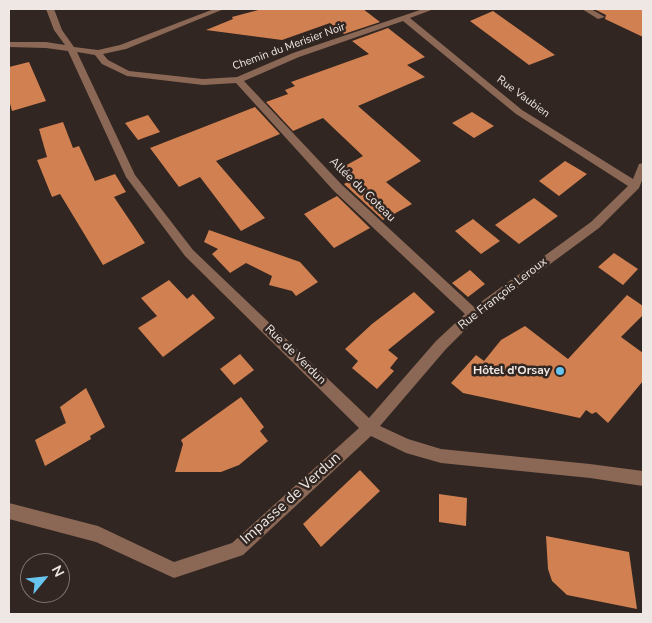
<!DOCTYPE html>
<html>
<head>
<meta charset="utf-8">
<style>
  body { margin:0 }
  #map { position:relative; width:652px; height:623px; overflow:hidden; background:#312621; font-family:"Nunito Sans",sans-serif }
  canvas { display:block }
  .frame { position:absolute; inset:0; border:10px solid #eee7e3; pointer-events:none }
  .north { position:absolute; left:20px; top:553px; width:50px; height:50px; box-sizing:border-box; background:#312621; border:1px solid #7d736f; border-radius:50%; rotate:62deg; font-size:14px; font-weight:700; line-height:20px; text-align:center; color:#eee7e3 }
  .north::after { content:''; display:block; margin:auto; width:18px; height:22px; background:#66c4ef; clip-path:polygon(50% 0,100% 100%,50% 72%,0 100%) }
</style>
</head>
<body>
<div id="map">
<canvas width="652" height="623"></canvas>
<div class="frame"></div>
<div class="north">N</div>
</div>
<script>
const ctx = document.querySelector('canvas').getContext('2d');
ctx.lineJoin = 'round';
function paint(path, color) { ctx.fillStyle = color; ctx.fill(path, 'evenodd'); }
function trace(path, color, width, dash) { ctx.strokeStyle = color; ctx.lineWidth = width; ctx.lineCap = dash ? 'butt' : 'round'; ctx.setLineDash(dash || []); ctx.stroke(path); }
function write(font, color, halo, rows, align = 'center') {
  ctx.font = font + ' "Nunito Sans",sans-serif'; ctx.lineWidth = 5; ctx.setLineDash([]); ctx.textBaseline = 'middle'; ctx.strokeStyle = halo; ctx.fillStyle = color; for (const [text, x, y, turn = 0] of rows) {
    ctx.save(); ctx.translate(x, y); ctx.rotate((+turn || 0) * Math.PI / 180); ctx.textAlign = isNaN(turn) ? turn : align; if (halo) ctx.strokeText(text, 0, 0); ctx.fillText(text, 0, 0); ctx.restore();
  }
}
const building = new Path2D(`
  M262,9H363L380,22L344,34L330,23L282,40L206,30L233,19L232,17Z
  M594,9H643V37L605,19L606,15Z
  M493,11L555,55L529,65L470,21Z
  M388,28L425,57L407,65L425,77L358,106L421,161L386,182L412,204L383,220L344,184L355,178L343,167L363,156L323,118L293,131L266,102L288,94L285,90L295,86L291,82L369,54L352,41Z
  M29,62L46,101L12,111L9,100V67Z
  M255,107L280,134L216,161L265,218L241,231L200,177L179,187L150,148Z
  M472,112L494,126L474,138L452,123Z
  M148,115L160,132L138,140L125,123Z
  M63,122L73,148L79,146L95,181L115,174L126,192L114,197L145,243L103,265L60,194L52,197L37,160L47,157L39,129Z
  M565,161L587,174L559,196L539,181Z
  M337,196L370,228L334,248L304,214Z
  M534,198L558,216L519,244L495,225Z
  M473,219L500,241L481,254L455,231Z
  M209,230L300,262L318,282L296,296L292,291L269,285L272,276L246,263L230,273L212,254L218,249L204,242Z
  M614,253L638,269L623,285L598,267Z
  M470,270L485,284L468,297L452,283Z
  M169,280L187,299L193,294L215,318L163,357L138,328L157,316L141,298Z
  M414,292L435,312L388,350L398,358L390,368L394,371L377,389L352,368L358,361L345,349L372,324Z
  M627,295L643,306V315L621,337L643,353V381L608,423L596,412L592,414L586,410L580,418L463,393L451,383L476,355L484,361L501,340L525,326L568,359Z
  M240,354L254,370L234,385L220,369Z
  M86,388L105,427L90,436L91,439L45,466L35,440L66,423L60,407Z
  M241,397L264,427L260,431L268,441L239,465L221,472H175L183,444L181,440Z
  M360,470L380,491L321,547L303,524Z
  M439,494L467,498L466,526L439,522Z
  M546,536L629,552L637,609L567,595L552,581L548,569Z`);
const minor = new Path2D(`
  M46,9H54L62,30L74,47L98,50L120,45L214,9H224L126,49L103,54L108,60L129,71L203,79L237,77L293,53L423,9H434L410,18L522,110L633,179L639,164L643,163V178L639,188L599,228L477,318L446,349L380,426L408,439L441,449L590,464L643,471V486L590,478L441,463L406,453L371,436L243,555L174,578L96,542L9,519V503L98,526L174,562L232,543L359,428L185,256L126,177L68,51L46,48L9,47V42H46L65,45L54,30ZM403,21L516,114L628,186L591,222L474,307L342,185L244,81L299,57ZM77,52L95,55L102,64L127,76L203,85L236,83L334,191L465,314L436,341L369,418L193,250L135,175Z
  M582,9H591L605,17L598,19Z`);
const markers = [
  [560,371,5,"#66c4ef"]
];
const farStreetnames = [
  ["Chemin du Merisier Noir",289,47,-20],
  ["Rue Vaubien",523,97,36]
];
const streetNames = [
  ["Allée du Coteau",362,190,44],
  ["Rue François Leroux",503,294,-38],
  ["Rue de Verdun",295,355,44]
];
const poiNames = [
  ["Hôtel d'Orsay",550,371]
];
const nearStreetnames = [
  ["Impasse de Verdun",291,499,-42]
];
paint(building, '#d18051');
paint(minor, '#8b6855');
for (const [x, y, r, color] of markers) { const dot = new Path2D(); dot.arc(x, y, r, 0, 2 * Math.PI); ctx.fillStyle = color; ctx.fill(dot); trace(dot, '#312621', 2); }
write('11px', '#eee7e3', '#312621', farStreetnames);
write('12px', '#eee7e3', '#312621', streetNames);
write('bold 12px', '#eee7e3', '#312621', poiNames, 'right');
write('15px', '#eee7e3', '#312621', nearStreetnames);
</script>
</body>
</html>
